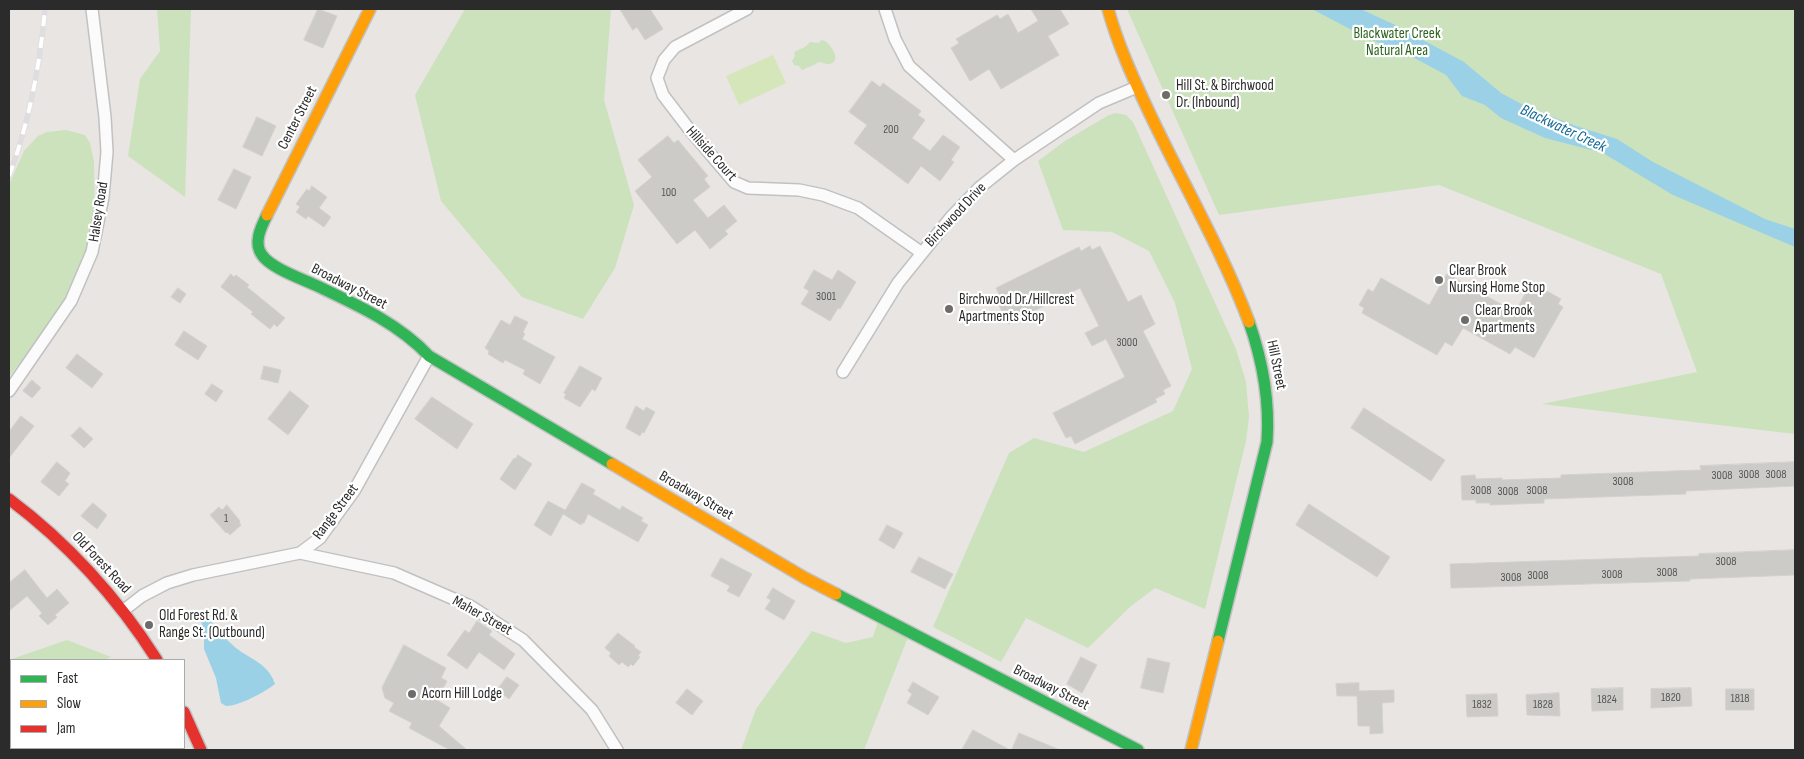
<!DOCTYPE html>
<html>
<head>
<meta charset="utf-8">
<style>
  body { margin:0 }
  #map { position:relative; width:1804px; height:759px; overflow:hidden; background:#e8e5e2; font-family:"Sofia Sans Condensed",sans-serif }
  canvas { display:block }
  .frame { position:absolute; inset:0; border:10px solid #2b2b2b; pointer-events:none }
  .legend { position:absolute; left:10px; top:659px; width:175px; height:90px; box-sizing:border-box; background:#fff; border:1px solid #aaa; margin:0; padding:6px 9px; list-style:none; font-size:15px; color:#2b2b2b }
  .legend li { display:flex; align-items:center; gap:10px; height:25px }
  .legend b { width:25px; border:1px solid #aaa }
</style>
</head>
<body>
<div id="map">
<canvas width="1804" height="759"></canvas>
<div class="frame"></div>
<ul class="legend">
<li><b style="height:6px;background:#30b455"></b>Fast</li>
<li><b style="height:6px;background:#ff9f0a"></b>Slow</li>
<li><b style="height:6px;background:#e5322d"></b>Jam</li>
</ul>
</div>
<script>
const ctx = document.querySelector('canvas').getContext('2d');
ctx.lineJoin = 'round';
function paint(path, color) { ctx.fillStyle = color; ctx.fill(path, 'evenodd'); }
function trace(path, color, width, dash) { ctx.strokeStyle = color; ctx.lineWidth = width; ctx.lineCap = dash ? 'butt' : 'round'; ctx.setLineDash(dash || []); ctx.stroke(path); }
function write(font, color, halo, rows, align = 'center') {
  ctx.font = font + ' "Sofia Sans Condensed",sans-serif'; ctx.lineWidth = 4.5; ctx.setLineDash([]); ctx.textBaseline = 'middle'; ctx.strokeStyle = halo; ctx.fillStyle = color; for (const [text, x, y, turn = 0] of rows) {
    ctx.save(); ctx.translate(x, y); ctx.rotate((+turn || 0) * Math.PI / 180); ctx.textAlign = isNaN(turn) ? turn : align; if (halo) ctx.strokeText(text, 0, 0); ctx.fillText(text, 0, 0); ctx.restore();
  }
}
const green = new Path2D(`
  M157,9H191L185,197L128,156L140,79L160,51Z
  M465,9H611L604,100L634,205L615,268L583,319L522,297L441,201L415,95Z
  M1127,9H1795V434L1542,404L1697,372L1661,274L1439,185L1219,215Z
  M821,40L825,41C831,45 842,61 830,64C827,65 822,62 818,62L816,64L802,70L799,66L794,65L792,61L795,56L794,52L805,47L810,42L819,43Z
  M1116,113L1126,115L1133,122L1236,349L1246,382L1249,417L1246,441L1205,609L1155,588L1131,606L1088,648L1026,618L1001,662L933,627L1009,453L1034,438L1084,452L1173,411L1192,369L1175,303L1149,251L1112,232L1063,230L1038,161L1065,141L1109,115Z
  M66,130L85,135L90,143L94,162L95,232L60,313L9,377V185L24,151L38,136L47,132Z
  M878,622L908,637L864,750H741L756,709L812,631L846,643L873,637Z
  M67,640L111,657L104,660H11V701H9V660Z`);
const pitch = new Path2D(`
  M773,55L786,83L739,105L726,76Z`);
const water = new Path2D(`
  M1312,9L1363,10L1395,25L1464,62L1501,93L1527,107L1576,126L1617,139L1653,162L1765,219L1795,229V247L1673,195L1603,153L1545,138L1501,118L1485,105L1462,96L1446,75L1407,54L1367,38Z
  M200,614C209,615 213,625 219,631C224,637 230,643 236,648C250,659 269,664 275,684C265,692 239,706 226,706L221,703L216,678L204,649V638Z`);
const building = new Path2D(`
  M318,9L337,16L323,48L304,40Z
  M620,9H650L663,29L645,40L637,27L633,30Z
  M1031,9H1060L1069,24L1048,36L1059,55L1001,89L989,69L970,81L951,48L959,43L956,39L997,15L1000,19L1008,14L1018,33L1038,21Z
  M872,81L880,87L883,83L921,111L918,115L925,120L912,138L930,151L943,135L960,147L951,160L954,162L940,181L921,166L908,184L854,143L867,125L849,112Z
  M257,117L276,126L262,156L243,147Z
  M668,136L674,143L678,140L708,176L704,179L710,187L693,200L708,218L724,205L737,221L725,231L728,234L710,249L695,230L677,244L635,191L652,177L638,160Z
  M234,169L251,177L236,209L218,200Z
  M312,186L327,197L319,208L331,217L324,227L308,216L306,219L296,212L300,207L296,204L307,189L309,191Z
  M1090,246L1092,250L1100,246L1128,302L1141,295L1155,324L1143,331L1171,386L1163,390L1165,394L1155,399L1157,402L1075,444L1071,436L1066,438L1053,413L1125,377L1106,339L1092,346L1085,333L1099,326L1080,288L1008,324L996,299L1000,296L996,288L1079,247L1081,251Z
  M814,270L832,280L838,270L856,282L840,309L838,308L830,321L801,304L809,291L804,288Z
  M231,274L234,277L236,275L249,285L247,287L285,318L277,327L274,324L270,329L251,314L253,312L221,287Z
  M1447,274L1515,312L1529,287L1542,295L1545,290L1561,299L1558,304L1563,307L1534,358L1515,347L1510,354L1463,328L1452,346L1445,342L1437,355L1362,313L1364,308L1359,305L1368,289L1373,292L1381,278L1429,305Z
  M178,288L186,294L180,303L171,297Z
  M515,316L528,322L523,332L525,334L522,339L555,357L540,384L523,374L525,370L505,360L503,363L488,354L489,351L485,348L501,320L510,325Z
  M184,331L207,346L198,360L175,345Z
  M77,354L103,374L92,388L66,368Z
  M264,366L281,370L278,383L261,379Z
  M580,366L602,378L595,391L592,389L580,407L564,398L566,394L564,393Z
  M32,380L41,388L32,398L23,391Z
  M212,384L223,391L216,402L205,394Z
  M290,391L309,406L288,435L268,419Z
  M432,397L473,424L457,449L415,419Z
  M636,406L644,411L646,407L655,412L644,433L642,432L640,436L626,428Z
  M1364,408L1445,460L1431,481L1351,428Z
  M21,416L34,426L9,458V432Z
  M80,427L93,439L84,448L71,436Z
  M518,455L532,464L515,490L500,479L514,458L515,459Z
  M57,462L70,473L65,481L69,484L59,496L41,482Z
  M1795,462V486L1686,491V494L1544,499V503L1490,505V503H1476V500H1462L1461,476L1475,475L1476,479L1502,478V480L1561,478V475L1701,470L1700,466Z
  M582,483L595,490L593,494L620,510L622,506L643,518L641,521L648,525L638,542L588,514L584,523H582L581,525L563,514L551,536L534,525L548,501L565,510Z
  M93,503L107,515L97,529L81,516Z
  M1309,504L1390,557L1377,577L1296,525Z
  M227,505L240,521L239,522L241,525L230,535L227,532L226,533L210,515L219,507L222,510Z
  M887,525L903,533L894,549L879,540Z
  M1795,550V575L1690,579V581L1451,588L1450,564L1699,556V554Z
  M919,557L953,574L945,589L911,572Z
  M721,558L752,574L739,597L727,591L730,586L711,576Z
  M25,570L47,598L57,589L69,603L55,615L57,617L48,625L39,616L42,613L27,596L9,611V583Z
  M773,588L795,601L784,620L765,609L771,600L767,598Z
  M477,621L492,631L489,635L515,654L504,670L479,652L467,669L447,655L465,630L469,633Z
  M618,633L635,646L634,647L641,652L638,656L640,657L633,666L631,664L628,667L622,662L619,665L609,656L611,653L605,648Z
  M404,645L446,668L441,678L447,681L437,700L450,708L439,726L467,750H450L409,728L412,723L389,711L394,703L385,698L382,688Z
  M1081,657L1097,665L1082,693L1067,684Z
  M1148,658L1170,663L1163,693L1141,688Z
  M507,677L519,685L509,699L497,690Z
  M913,682L939,697L928,715L907,703L912,694L908,691Z
  M1359,683V691L1394,690V702L1382,703L1383,733L1370,734V726H1358L1357,696H1337L1336,684Z
  M1623,688V710L1592,711L1591,689Z
  M1691,688L1692,706L1651,708V689Z
  M687,689L703,701L692,715L676,703Z
  M1726,689H1754V710H1726Z
  M1559,693L1560,716L1527,715L1526,695Z
  M1497,694L1498,716L1467,717L1466,695Z
  M973,730L1010,750H962Z
  M1019,733L1060,750H1012Z`);
const street = new Path2D(`
  M747,9L675,47L664,60L657,78L663,95L689,129L734,182L748,188L799,190L823,195L858,208L922,253
  M885,9L895,39L909,66L1014,160
  M843,372L898,283L952,216L979,188L1014,160L1099,103L1137,87
  M9,391L71,301L92,252L103,197L107,152L105,117L92,9
  M300,553L394,573L470,606L523,640L592,710L617,750
  M124,610L142,596L167,583L193,575L300,553L320,538L354,491L429,356`);
const fast = new Path2D(`
  M267,215C261,227 253,243 262,255C271,268 300,278 315,285C355,304 398,323 429,356L612,464
  M836,594L1138,750
  M1218,641L1267,442C1270,400 1263,362 1249,322`);
const slow = new Path2D(`
  M1108,9C1118,45 1133,78 1149,112C1182,182 1222,250 1249,322
  M267,215L370,9
  M612,464L805,578L836,594
  M1191,750L1218,641`);
const jam = new Path2D(`
  M9,499C69,544 117,597 157,660
  M184,712L201,750`);
const rail = new Path2D(`
  M9,176C29,123 40,65 45,9`);
const markers = [
  [1166,95,5,"#6d6c6b"],
  [1439,280,5,"#6d6c6b"],
  [949,309,5,"#6d6c6b"],
  [1465,320,5,"#6d6c6b"],
  [149,625,5,"#6d6c6b"],
  [412,694,5,"#6d6c6b"]
];
const numberNames = [
  ["200",891,130],
  ["100",669,193],
  ["3001",826,297],
  ["3000",1127,343],
  ["3008",1749,475],
  ["3008",1776,475],
  ["3008",1722,476],
  ["3008",1623,482],
  ["3008",1481,491],
  ["3008",1537,491],
  ["3008",1508,492],
  ["1",226,519],
  ["3008",1726,562],
  ["3008",1667,573],
  ["3008",1612,575],
  ["3008",1538,576],
  ["3008",1511,578],
  ["1820",1671,698],
  ["1818",1740,699],
  ["1824",1607,700],
  ["1832",1482,705],
  ["1828",1543,705]
];
const parkNames = [
  ["Blackwater Creek",1397,34],
  ["Natural Area",1397,51]
];
const poiNames = [
  ["Hill St. & Birchwood",1176,86],
  ["Dr. (Inbound)",1176,103],
  ["Clear Brook",1449,271],
  ["Nursing Home Stop",1449,288],
  ["Birchwood Dr./Hillcrest",959,300],
  ["Apartments Stop",959,317],
  ["Clear Brook",1475,311],
  ["Apartments",1475,328],
  ["Old Forest Rd. &",159,616],
  ["Range St. (Outbound)",159,633],
  ["Acorn Hill Lodge",422,694]
];
const streetNames = [
  ["Center Street",298,118,-63],
  ["Hillside Court",711,154,48],
  ["Halsey Road",99,212,-81],
  ["Birchwood Drive",956,215,-47],
  ["Broadway Street",349,287,27],
  ["Hill Street",1276,365,78],
  ["Broadway Street",696,496,30],
  ["Range Street",336,512,-53],
  ["Old Forest Road",101,563,47],
  ["Maher Street",482,616,29],
  ["Broadway Street",1051,688,27]
];
const waterNames = [
  ["Blackwater Creek",1563,129,25]
];
paint(green, '#cbe2bd');
paint(pitch, '#d5e6ba');
paint(water, '#9ad1e6');
paint(building, '#cdcbc8');
trace(building, '#d3d1ce', 1);
trace(street, '#c2c1c2', 14);
trace(fast, '#c2c1c2', 14);
trace(slow, '#c2c1c2', 14);
trace(jam, '#c2c1c2', 14);
trace(street, '#fcfbfb', 11);
trace(fast, '#30b455', 11);
trace(slow, '#ff9f0a', 11);
trace(jam, '#e5322d', 11);
trace(rail, '#dedddf', 5.5);
trace(rail, '#fff', 4, [11]);
for (const [x, y, r, color] of markers) { const dot = new Path2D(); dot.arc(x, y, r, 0, 2 * Math.PI); ctx.fillStyle = color; ctx.fill(dot); trace(dot, '#fff', 2); }
write('12px', '#555554', null, numberNames);
write('15px', '#2d641f', '#fff', parkNames);
write('15px', '#2b2b2b', '#fff', poiNames, 'left');
write('15px', '#2b2b2b', '#fff', streetNames);
write('italic 16px', '#156895', '#fff', waterNames);
</script>
</body>
</html>
